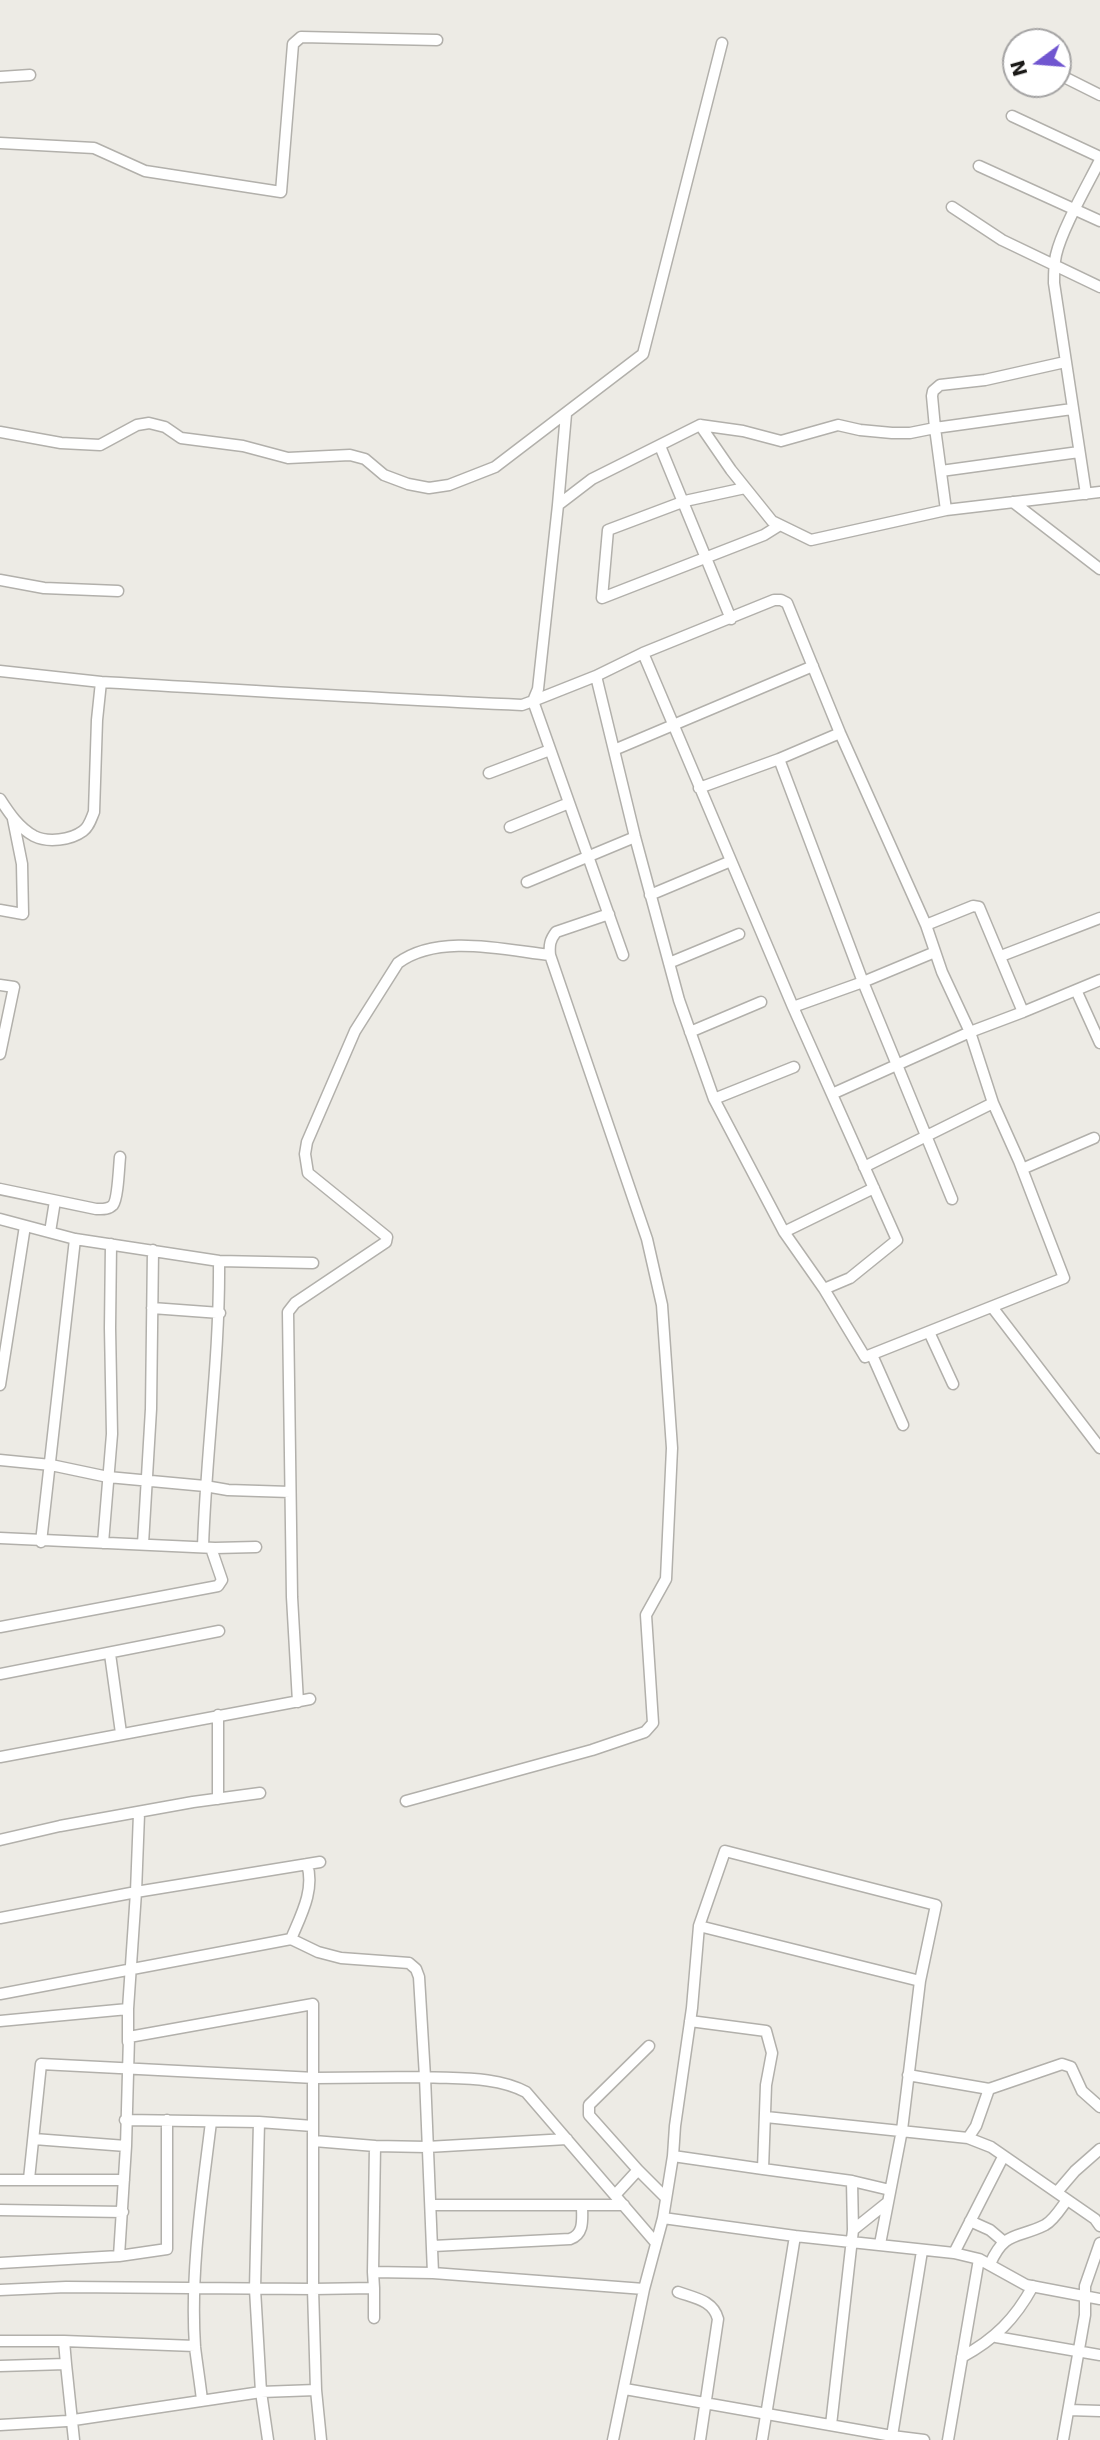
<!DOCTYPE html>
<html>
<head>
<meta charset="utf-8">
<style>
  body { margin:0 }
  #map { position:relative; width:1100px; height:2440px; overflow:hidden; background:#edebe5; font-family:"DejaVu Sans",sans-serif }
  canvas { display:block }
  .north { position:absolute; left:1002px; top:28px; width:70px; height:70px; box-sizing:border-box; background:#fff; border:2px solid #a4a3a3; border-radius:50%; rotate:254deg; font-size:19px; font-weight:700; line-height:28px; text-align:center; color:#1b1a18 }
  .north::after { content:''; display:block; margin:auto; width:24px; height:32px; background:#7056d0; clip-path:polygon(50% 0,100% 100%,50% 72%,0 100%) }
</style>
</head>
<body>
<div id="map">
<canvas width="1100" height="2440"></canvas>
<div class="north">N</div>
</div>
<script>
const ctx = document.querySelector('canvas').getContext('2d');
ctx.lineJoin = 'round';
function trace(path, color, width, dash) { ctx.strokeStyle = color; ctx.lineWidth = width; ctx.lineCap = dash ? 'butt' : 'round'; ctx.setLineDash(dash || []); ctx.stroke(path); }
const minor = new Path2D(`
  M1058,74L1100,95
  M0,77L30,75
  M1012,116L1100,157
  M0,143L94,148L145,171L281,192L293,44L301,37L437,40
  M979,166L1100,221
  M952,207L1002,240L1100,287
  M700,425L743,431L781,441L838,425L860,430L892,433H910L935,428L932,396L933,391L940,385L985,380L1065,362
  M0,432L61,443L100,445L137,425L149,423L165,427L181,438L243,446L288,458L350,455L365,459L384,475L408,484L429,488L449,485L495,467L643,354L722,43
  M660,446L731,619
  M941,471L1079,452
  M745,488L685,501L608,530L602,598L764,535L780,525
  M1086,494L1054,283C1054,274 1054,264 1056,255C1062,229 1087,186 1100,160
  M1013,502L1100,569
  M558,505L566,414
  M946,510L935,428L1072,409
  M0,580L44,588L118,591
  M643,653L596,676L635,837L679,1000L714,1099L784,1232L824,1289L865,1357L1064,1278L1019,1161L993,1103L970,1032L942,972L926,925L840,733L787,603L781,600H774L643,653L793,1007L897,1240L850,1278L824,1289
  M0,671L101,682
  M596,676L533,701L623,955
  M614,750L813,666
  M779,759L840,733
  M489,773L550,750
  M699,788L779,759L863,982L952,1199
  M0,799C9,813 19,828 34,836C48,843 71,840 83,831C89,827 91,819 94,812L97,720L101,682C241,690 381,699 522,705L533,701L538,689L558,505L592,479L700,425L731,470L772,521L811,540L946,510L1100,492
  M510,827L569,803
  M527,882L635,837
  M650,895L731,861
  M0,910L23,914L22,864L13,819
  M1001,956L1100,918
  M669,963L739,934
  M0,985L14,987L0,1054
  M1076,990L1100,1043
  M793,1007L863,982L935,952
  M1023,1012L1100,980
  M690,1032L761,1002
  M832,1094L970,1032L1023,1012L979,907L973,906L926,925
  M714,1099L794,1067
  M864,1167L993,1103
  M1022,1169L1094,1138
  M0,1189L96,1209C102,1209 108,1210 113,1205C118,1199 119,1166 120,1157
  M0,1219L75,1239L219,1261L313,1263
  M50,1232L55,1201
  M784,1232L874,1188
  M992,1307L1100,1448
  M152,1308L220,1313
  M929,1332L953,1384
  M872,1355L903,1425
  M0,1385L25,1226
  M0,1460L51,1465L108,1477L205,1486L228,1490L290,1492
  M0,1538L215,1548L256,1547
  M41,1542L75,1239
  M103,1543L112,1434L110,1328L111,1244
  M143,1544L151,1409L153,1250
  M203,1547C206,1451 220,1357 219,1261
  M0,1627L218,1586L222,1580L211,1548
  M110,1654L121,1733
  M0,1674L219,1631
  M298,1702L292,1597L288,1312L295,1303L386,1242L387,1237L308,1173L305,1154L307,1142L355,1031L398,963C438,933 505,950 550,955
  M0,1757L310,1699
  M218,1799V1715
  M406,1801L592,1750L645,1732L653,1723L646,1615L666,1579L672,1448L662,1305L647,1239L550,955C549,945 550,940 556,932L609,914
  M139,1814L136,1892L320,1862
  M0,1840L60,1826L193,1802L260,1793
  M0,1918L136,1892L128,2009
  M699,1926L920,1981
  M291,1939C301,1915 315,1890 307,1864
  M0,1994L291,1939L318,1952L341,1958L409,1963L416,1969L419,1977L425,2077C458,2079 496,2076 526,2092L656,2243
  M0,2021L128,2009V2042
  M908,2075L989,2089
  M766,2117L968,2138L976,2126L989,2089L1062,2064L1071,2067L1082,2091L1100,2107
  M259,2122L255,2289L261,2392L268,2440
  M968,2138L991,2147L1095,2219L1100,2226
  M34,2139L126,2146
  M314,2141L375,2146L373,2272
  M375,2146L427,2147L567,2139
  M673,2156L763,2169L766,2085L772,2053L766,2031L690,2021
  M763,2169L852,2181L853,2230L831,2425
  M638,2170L666,2198
  M29,2179L41,2064L315,2078L425,2077L433,2273
  M0,2180H124
  M852,2181L890,2190
  M1057,2192L1075,2171L1100,2149
  M616,2194L638,2170L589,2115V2105L649,2046
  M431,2205H624
  M0,2210L123,2212
  M663,2218L795,2236L954,2253L979,2259L948,2440
  M970,2221L990,2230L1003,2241
  M853,2230L888,2202
  M433,2246L570,2239C585,2234 582,2218 582,2205
  M922,2251L892,2436L924,2440
  M954,2253L1003,2157
  M119,2256L126,2146L129,2037L313,2004V2126
  M979,2259L1026,2285L1100,2299
  M0,2263L119,2256L167,2249V2120
  M990,2264C1005,2230 1017,2239 1045,2225C1054,2220 1061,2208 1067,2200
  M374,2288V2318
  M644,2289L663,2218L673,2156L675,2126L692,2008L699,1926L725,1851L936,1905L920,1981L902,2130L880,2244
  M0,2290L66,2287L313,2289V2126L259,2122L125,2120
  M678,2292C694,2298 713,2300 718,2319L700,2440
  M996,2337L1100,2355
  M0,2341H64
  M962,2357C995,2339 1015,2319 1033,2286
  M66,2364L64,2341L195,2346
  M0,2366L66,2364L74,2440
  M625,2389L892,2436
  M316,2390L321,2440
  M202,2400C200,2382 197,2364 195,2347C190,2272 202,2196 211,2122
  M1069,2410L1100,2411
  M0,2425L67,2421L261,2392L316,2390L313,2289L374,2288L373,2272L433,2273L644,2289L613,2440
  M762,2440L795,2236
  M1063,2440L1085,2315V2286L1100,2243`);
trace(minor, '#b2b0ab', 13);
trace(minor, '#fff', 10);
</script>
</body>
</html>
